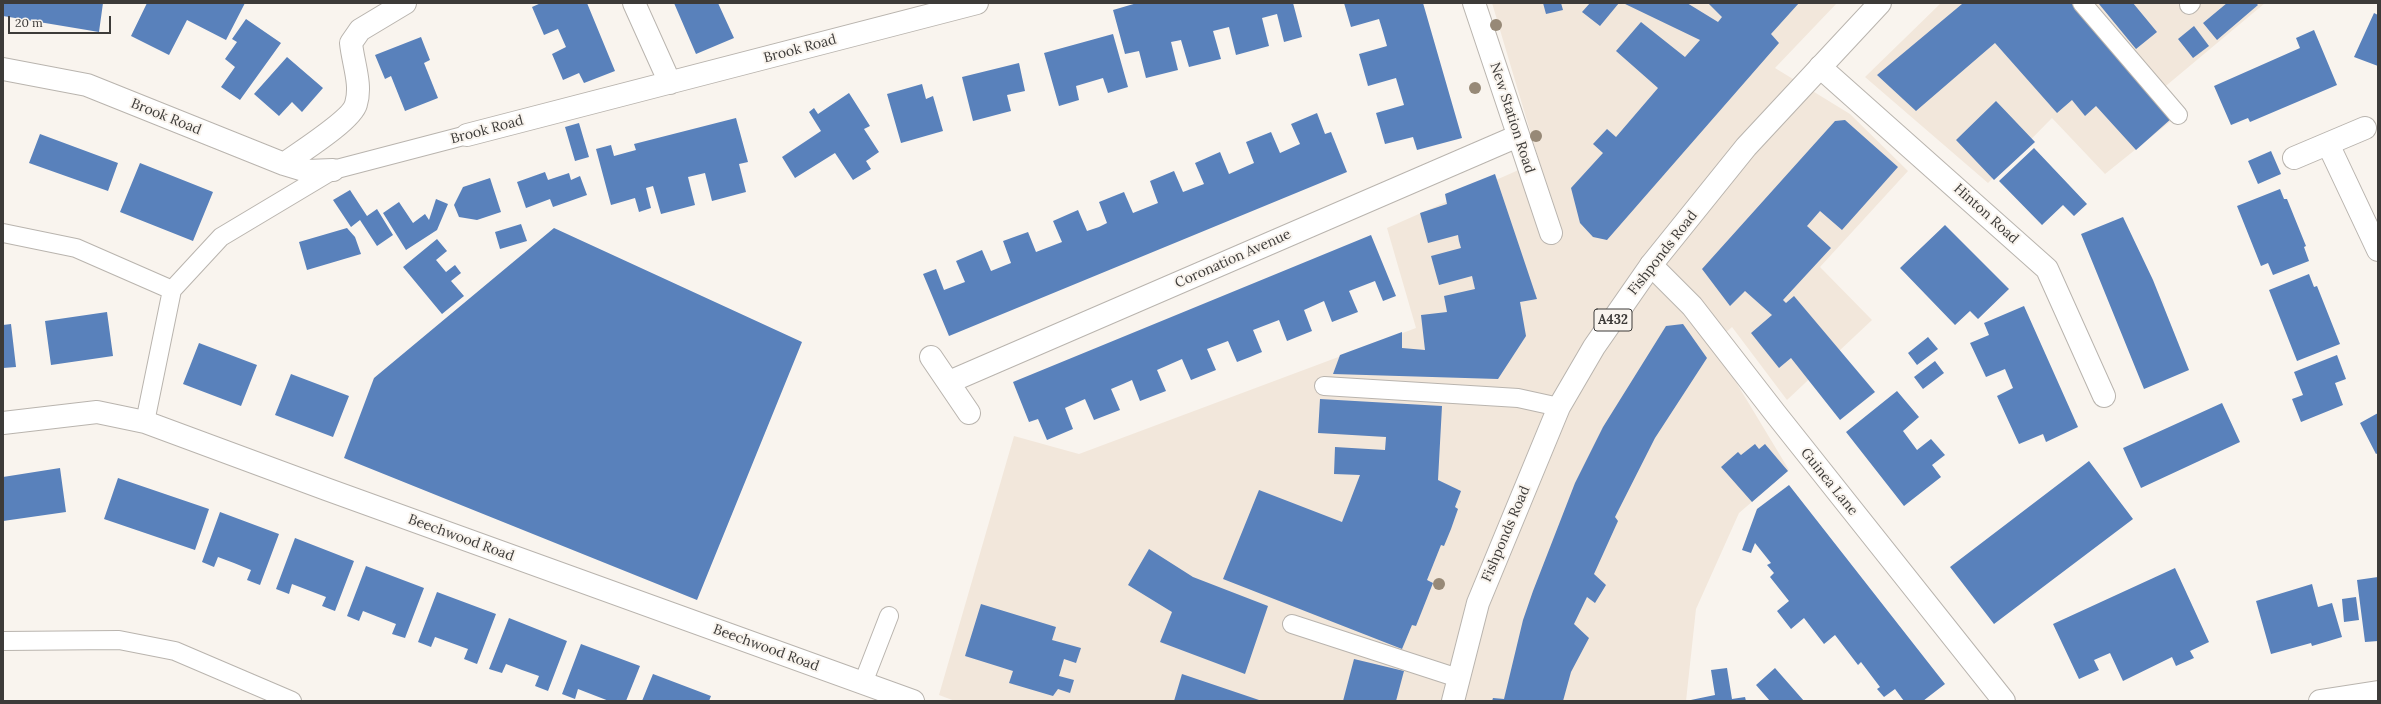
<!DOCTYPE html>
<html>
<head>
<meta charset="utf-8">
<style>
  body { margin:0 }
  #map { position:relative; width:2381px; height:704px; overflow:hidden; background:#f9f4ee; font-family:Lora,serif }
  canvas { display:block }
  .frame { position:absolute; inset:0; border:4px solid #3d3b39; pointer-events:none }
  .scale { position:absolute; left:8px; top:16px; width:103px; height:18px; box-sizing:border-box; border:2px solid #3d3b39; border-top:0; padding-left:5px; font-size:12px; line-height:14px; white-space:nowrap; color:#3d3b39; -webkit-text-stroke:3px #f9f4ee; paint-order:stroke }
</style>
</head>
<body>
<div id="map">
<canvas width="2381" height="704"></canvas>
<div class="frame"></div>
<div class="scale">20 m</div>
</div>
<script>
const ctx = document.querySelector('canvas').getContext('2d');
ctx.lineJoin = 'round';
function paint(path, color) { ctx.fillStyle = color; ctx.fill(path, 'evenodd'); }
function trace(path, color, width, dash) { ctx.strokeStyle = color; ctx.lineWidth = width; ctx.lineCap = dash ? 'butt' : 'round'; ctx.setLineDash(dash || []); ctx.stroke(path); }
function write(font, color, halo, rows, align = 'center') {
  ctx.font = font + ' Lora,serif'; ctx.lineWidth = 4; ctx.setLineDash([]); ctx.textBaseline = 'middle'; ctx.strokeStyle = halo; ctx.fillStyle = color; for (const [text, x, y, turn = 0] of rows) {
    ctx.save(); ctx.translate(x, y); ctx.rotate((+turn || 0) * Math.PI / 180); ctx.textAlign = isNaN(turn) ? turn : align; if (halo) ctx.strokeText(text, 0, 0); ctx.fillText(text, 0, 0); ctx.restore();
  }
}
const built = new Path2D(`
  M1492,3H1837L1775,68L1850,114L1908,171L1820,267L1872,320L1787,400L1732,327L1713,344L1789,470L1739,513L1696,609L1686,701H955L939,695L1014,436L1079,454L1416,328L1387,228L1539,161Z
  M1941,3H2265L2155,95L2171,121L2105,174L2052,118L1988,183L1865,77Z`);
const building = new Path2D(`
  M3,3H103L99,32L3,16Z
  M147,3H245L226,40L187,20L169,55L131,36Z
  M541,3H587L615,71L584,83L579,73L563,80L552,54L566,47L558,29L544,35L532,7Z
  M674,3H718L734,38L696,54Z
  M1137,3H1293L1302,37L1284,42L1277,14L1262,18L1269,46L1236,55L1229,27L1213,31L1221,59L1189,67L1181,40L1171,42L1178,70L1146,78L1139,51L1125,54L1113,10Z
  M1344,3H1423L1462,138L1417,150L1413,137L1385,144L1376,113L1404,105L1396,78L1368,86L1359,54L1387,46L1383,32L1379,19L1351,27Z
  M1543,3H1561L1563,10L1546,14Z
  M1590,3H1619L1600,26L1582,12Z
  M1623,3H1687L1718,22L1722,17L1708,3H1799L1771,34L1779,43L1607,240L1593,237L1580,223L1571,188L1603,153L1593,144L1607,129L1616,137L1658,88L1616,51L1641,22L1685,57L1700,40Z
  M1961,3H2071L2172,118L2136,150L2096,106L2085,116L2072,100L2057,113L1995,43L1916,111L1877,75L1962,4Z
  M2100,3H2133L2157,32L2136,49L2099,4Z
  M2227,3H2256L2258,5L2217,40L2203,23Z
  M2374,13L2378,15V66L2354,57Z
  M246,19L281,43L240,100L221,87L235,67L225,59L237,42L232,39Z
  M2194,26L2209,46L2193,58L2178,39Z
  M2314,30L2337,85L2250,122L2248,118L2231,125L2214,86L2300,48L2296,38Z
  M1113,34L1128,87L1108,93L1103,78L1076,86L1079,100L1059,106L1044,53Z
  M421,37L430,60L424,63L438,98L405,111L391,76L385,79L375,55Z
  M287,57L323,88L302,112L292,102L279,116L254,94Z
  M1019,63L1025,91L1007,95L1011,111L973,121L962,77Z
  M922,84L926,99L933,96L943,131L901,143L887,94Z
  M849,93L870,126L864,129L879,152L866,161L871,169L853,180L835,153L795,178L782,157L821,131L809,112L814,108L818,114Z
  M1996,101L2035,142L1994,180L1956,140Z
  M1317,113L1325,134L1331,132L1347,172L949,336L923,274L936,269L944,290L965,282L956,261L982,250L991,271L1011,263L1003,241L1028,232L1036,252L1062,242L1053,221L1078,210L1087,231L1099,227L1107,223L1099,202L1124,192L1133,213L1158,203L1150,181L1174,171L1183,192L1204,184L1195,163L1220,152L1229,174L1254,163L1246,142L1271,132L1280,153L1300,144L1291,124Z
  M736,118L748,162L739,164L746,192L712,201L705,173L688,177L695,205L661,214L653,186L646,188L651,208L639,212L635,198L611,205L596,149L611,145L614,156L636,150L634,144Z
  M1845,120L1898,167L1842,230L1820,211L1807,226L1831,248L1783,300L1786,303L1794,296L1875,392L1840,420L1791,358L1779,368L1751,333L1772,315L1745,291L1730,306L1702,269L1835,121Z
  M579,123L589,157L575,161L565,127Z
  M40,134L118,163L108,191L29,163Z
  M2034,148L2087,204L2074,216L2063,205L2042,225L1999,181Z
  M2271,151L2281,174L2258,184L2248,161Z
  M140,163L213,192L193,241L120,212Z
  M545,172L548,180L569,173L571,180L580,176L587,195L553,207L550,199L526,208L517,182Z
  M1495,174L1537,299L1520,302L1526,336L1498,379L1333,374L1340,355L1402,332V348L1425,350L1421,315L1447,312L1444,296L1475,289L1472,276L1439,285L1431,256L1461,248L1459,241L1458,235L1428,243L1420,213L1447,204L1445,194Z
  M490,178L501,212L477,220L459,217L454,205L463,187Z
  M2280,189L2284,199H2287L2306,246L2304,247L2309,261L2273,275L2268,263L2261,266L2237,206Z
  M350,190L367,216L377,209L393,235L377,246L360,220L351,227L333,200Z
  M436,199L448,204L437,230L406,250L383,213L399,202L413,223L425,214L429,220Z
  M2123,217L2153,280L2189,370L2144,389L2081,234Z
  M521,224L527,241L500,249L495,232Z
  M1945,225L2009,289L1978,319L1970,311L1955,325L1900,268Z
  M347,228L355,237L361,254L307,270L299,242Z
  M554,228L802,342L697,600L344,458L374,378Z
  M1371,235L1396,296L1383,301L1375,281L1349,291L1358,312L1332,322L1324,301L1304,310L1312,331L1287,341L1279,320L1253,330L1262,352L1250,357L1237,362L1228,341L1207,349L1216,370L1191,380L1182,359L1157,370L1166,391L1140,401L1132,380L1123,384L1111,389L1120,410L1094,420L1085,399L1076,403L1065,408L1073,429L1047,440L1038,419L1029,422L1013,382Z
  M437,239L447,251L436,260L446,272L455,265L461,273L451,281L464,296L442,314L403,267Z
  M2309,274L2314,287L2317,286L2340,344L2297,361L2269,290Z
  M2024,306L2078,427L2046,442L2043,434L2019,444L1997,396L2013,388L2005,369L1986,377L1970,343L1989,335L1984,323Z
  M107,312L113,356L51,365L45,321Z
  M11,324L16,367L3,368V325Z
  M1683,324L1707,358L1655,438L1615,517L1618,521L1594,574L1606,585L1595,603L1587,597L1574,624L1589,638L1571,672L1563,701H1492L1493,698L1504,699L1523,620L1533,591L1575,483L1603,427L1666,326Z
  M1928,337L1938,349L1917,365L1908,353Z
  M199,343L257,365L241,406L183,384Z
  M2337,355L2346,379L2335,383L2343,405L2301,422L2292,399L2303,395L2294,372Z
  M1935,361L1944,373L1923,389L1914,377Z
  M291,374L349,396L333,437L275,415Z
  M1897,391L1919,417L1903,431L1917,450L1931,439L1945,455L1932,465L1941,477L1904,506L1846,432Z
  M1320,399L1442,406L1438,480L1461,491L1455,507L1458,509L1451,529L1444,546L1441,545L1427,580L1433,583L1416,626L1412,625L1402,649L1223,579L1259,490L1342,522L1360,475L1334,474L1335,447L1385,450L1386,437L1318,433Z
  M2222,403L2240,442L2141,488L2123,448Z
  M2378,413V453L2376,454L2360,423Z
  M1755,444L1759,449L1765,444L1788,471L1752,502L1721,467L1738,452L1741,455Z
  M2089,461L2133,519L1994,624L1950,567Z
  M60,468L66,512L3,521V477Z
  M118,478L209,509L195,550L104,519Z
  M1789,485L1945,684L1923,701H1904L1895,689L1884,697L1877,689L1880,687L1861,662L1858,665L1835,635L1824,644L1804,618L1791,629L1777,611L1789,601L1770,577L1774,573L1767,565L1771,563L1755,543L1751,553L1742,550L1757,509Z
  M220,512L279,534L260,585L247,580L251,570L234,563L218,557L214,567L202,562Z
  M295,538L354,561L335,611L322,606L326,597L292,584L289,594L276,589Z
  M1149,549L1193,577L1268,606L1245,674L1160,642L1172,612L1128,585Z
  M366,566L424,588L405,638L392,634L396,624L363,611L359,621L347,616Z
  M2175,568L2209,642L2190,651L2194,658L2176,666L2172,657L2123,681L2110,653L2094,660L2099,670L2079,679L2053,624Z
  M2378,577V641L2365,642L2357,580Z
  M2312,584L2318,607L2332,603L2342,637L2312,646L2311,643L2271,654L2256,601Z
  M437,592L496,614L477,664L464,659L468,649L435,637L431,647L418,642Z
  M2356,597L2359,620L2344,622L2342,599Z
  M981,604L1056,627L1052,640L1081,648L1076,663L1064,659L1059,676L1074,680L1070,693L1058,689L1053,696L1009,683L1013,671L965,656Z
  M509,618L567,641L548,691L535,686L539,676L522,670L506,664L502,673L489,669Z
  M581,644L640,666L626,701H609L578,689L575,699L562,694Z
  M1354,659L1404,671L1396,701H1343Z
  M1727,668L1732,699L1745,697L1746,701H1686L1715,695L1711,670Z
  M1775,668L1804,701H1770L1756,685Z
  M653,674L711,696L709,701H642Z
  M1182,674L1262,701H1174Z`);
const service = new Path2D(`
  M2082,3L2178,115
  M2189,5L2191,3
  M3,233L76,248L172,290
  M1324,386L1518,398L1559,407
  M145,422L172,290L221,237L333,170L467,135
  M1292,624L1458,678
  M3,641L119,640L175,651L292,701
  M863,683L889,616`);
const minor = new Path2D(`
  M634,3L670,83
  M1474,3L1551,233
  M1820,67L2047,269L2104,396
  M3,69L87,85L284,164L307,171L333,170
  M467,135L977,3
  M2328,144L2378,250
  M2294,158L2365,128
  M284,164C299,153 352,120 356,104C362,85 353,63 351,43L360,30L405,3
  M1651,265L1692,306L1775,413L2004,701
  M931,357L969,413
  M949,382L1518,136
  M3,423L97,412L145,422L326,489L913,701
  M2320,701L2378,692`);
const primary = new Path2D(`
  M1453,701L1478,603L1559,407L1594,347L1651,265L1746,147L1880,3`);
const trees = [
  [1496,25],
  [1475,88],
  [1536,136],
  [1439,584]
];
const shields = [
  [1613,320,38]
];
const shieldNames = [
  ["A432",1613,320]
];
const streetNames = [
  ["Brook Road",800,49,-15],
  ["Brook Road",166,117,22],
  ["New Station Road",1512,118,72],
  ["Brook Road",487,130,-15],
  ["Hinton Road",1986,214,42],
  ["Fishponds Road",1663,253,-52],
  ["Coronation Avenue",1233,259,-24],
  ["Guinea Lane",1829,482,51],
  ["Fishponds Road",1506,534,-67],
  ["Beechwood Road",461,538,20],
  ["Beechwood Road",766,648,20]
];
paint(built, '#f2e7db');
paint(building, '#5981bb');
trace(service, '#b9b4ae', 20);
trace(minor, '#b9b4ae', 24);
trace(primary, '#b9b4ae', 24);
trace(service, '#fff', 18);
trace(minor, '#fff', 22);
trace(primary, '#fff', 22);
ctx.fillStyle = '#978977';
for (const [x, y] of trees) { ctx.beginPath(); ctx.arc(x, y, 6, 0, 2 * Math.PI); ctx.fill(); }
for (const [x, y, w] of shields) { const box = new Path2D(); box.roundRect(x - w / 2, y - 11, w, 22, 3); ctx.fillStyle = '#f9f4ee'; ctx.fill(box); trace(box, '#3d3b39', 1); }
write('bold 13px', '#3d3b39', null, shieldNames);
write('14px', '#3d3b39', '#f9f4ee', streetNames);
</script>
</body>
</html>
